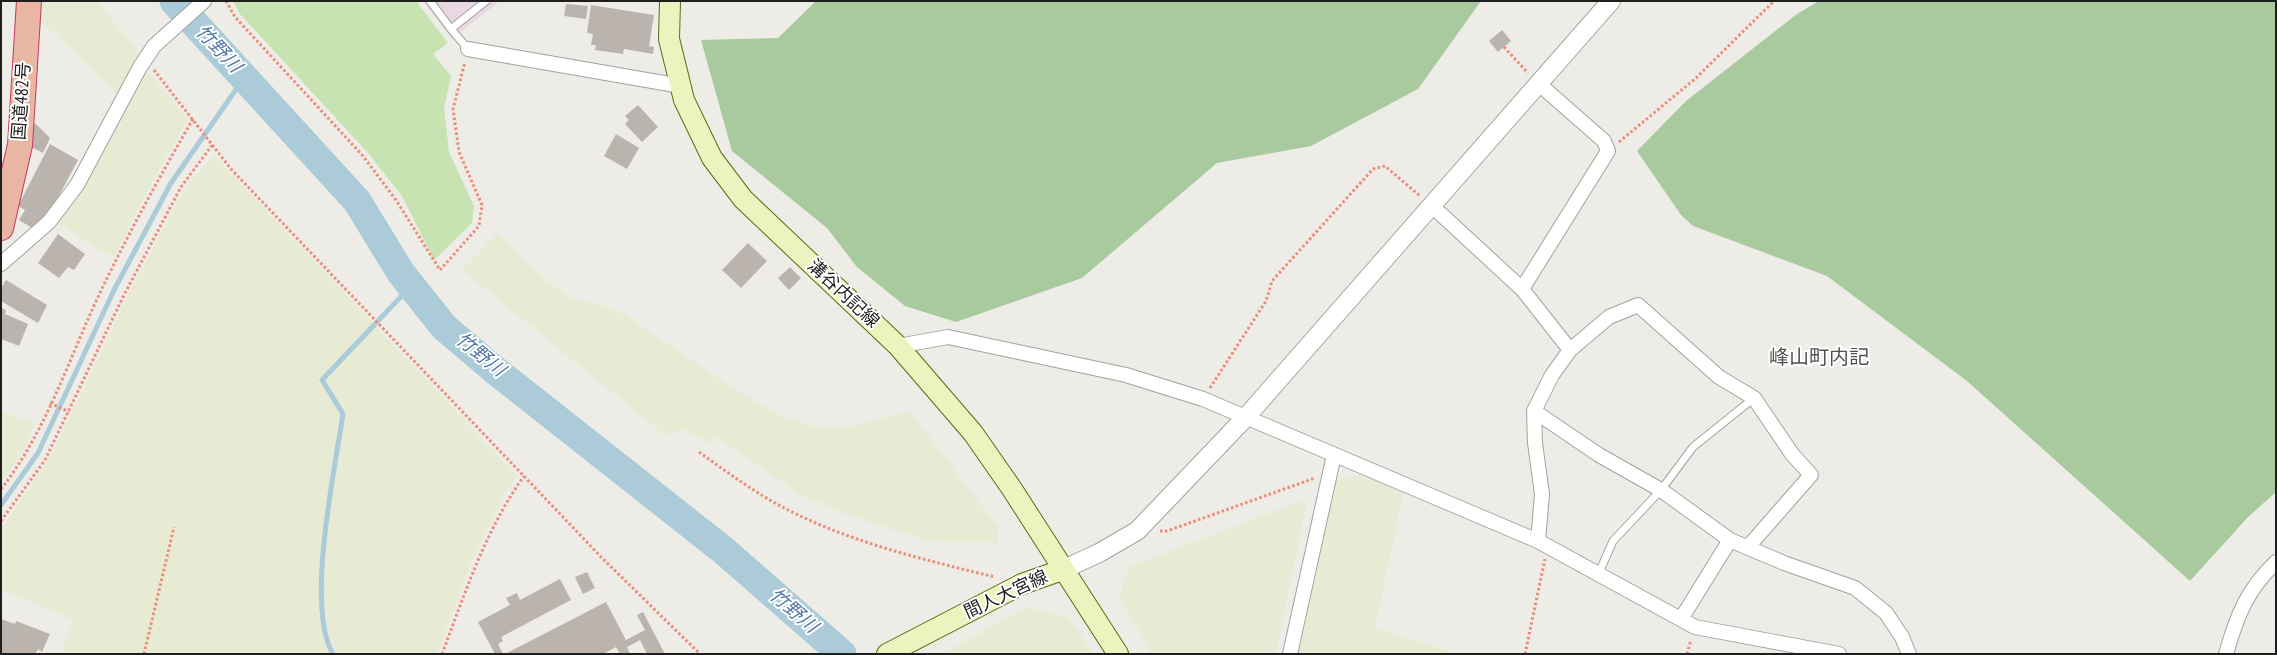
<!DOCTYPE html>
<html>
<head>
<meta charset="utf-8">
<style>
  body { margin:0 }
  #map { position:relative; width:2277px; height:655px; overflow:hidden; background:#eeece6; font-family:"PT Sans Narrow",sans-serif }
  canvas { display:block }
  .frame { position:absolute; inset:0; border:2px solid #1e1e1e; pointer-events:none }
</style>
</head>
<body>
<div id="map">
<canvas width="2277" height="655"></canvas>
<div class="frame"></div>
</div>
<script>
const ctx = document.querySelector('canvas').getContext('2d');
ctx.lineJoin = 'round';
function paint(path, color) { ctx.fillStyle = color; ctx.fill(path, 'evenodd'); }
function trace(path, color, width, dash) { ctx.strokeStyle = color; ctx.lineWidth = width; ctx.lineCap = dash ? 'butt' : 'round'; ctx.setLineDash(dash || []); ctx.stroke(path); }
function write(font, color, halo, rows, align = 'center') {
  ctx.font = font + ' "PT Sans Narrow","Noto Sans JP",sans-serif'; ctx.lineWidth = 4; ctx.setLineDash([]); ctx.textBaseline = 'middle'; ctx.strokeStyle = halo; ctx.fillStyle = color; for (const [text, x, y, turn = 0] of rows) {
    ctx.save(); ctx.translate(x, y); ctx.rotate((+turn || 0) * Math.PI / 180); ctx.textAlign = isNaN(turn) ? turn : align; if (halo) ctx.strokeText(text, 0, 0); ctx.fillText(text, 0, 0); ctx.restore();
  }
}
const industrial = new Path2D(`
  M423,1H500L452,39Z`);
const farmland = new Path2D(`
  M34,1H97L139,53L117,95L33,13Z
  M142,73H150L188,119L155,177L113,258L57,222Z
  M214,155L517,476L503,497L472,561L437,654H61L74,620L1,590V528L48,462L128,296L185,188Z
  M498,233L530,267L571,299L597,303L627,316L725,383L785,418L815,426L843,429L910,411L997,526L998,543L931,542L845,514L798,493L715,436L708,444L684,428L666,436L462,270Z
  M1,412L36,423L26,447L1,483Z
  M1366,473L1404,489L1375,628L1458,654H1296L1333,481Z
  M1301,501L1306,505L1276,654H1152L1119,597L1129,567Z
  M1026,607L1069,617L1093,654H943Z`);
const grass = new Path2D(`
  M233,1H416L448,43L433,54L451,76L444,108L449,152L474,206L472,223L434,260L402,196L368,153L240,14Z`);
const forest = new Path2D(`
  M816,1H1481L1418,89L1311,146L1217,163L1082,278L956,322L905,306L857,267L827,228L732,151L701,40L778,38Z
  M1819,1H2276V492L2248,517L2190,581L1967,381L1827,276L1693,226L1681,215L1637,151L1686,101L1797,14Z`);
const stream = new Path2D(`
  M1,505L38,453L114,290L171,183L244,78
  M333,654C305,607 335,469 343,414L322,380L411,286`);
const river = new Path2D(`
  M174,1L357,201L401,273L444,327L496,371L723,550L842,654`);
const building = new Path2D(`
  M566,4L588,6L586,19L564,16Z
  M591,5L654,15L649,46L654,47L653,54L624,49L623,54L595,50L596,45H591L593,34L587,33Z
  M1502,30L1511,41L1498,52L1489,41Z
  M638,105L658,127L642,142L625,124L629,120L625,116Z
  M35,123L50,138L43,153L25,144Z
  M616,134L639,148L627,169L604,156Z
  M50,144L78,160L53,207L32,228L19,220L25,210L18,206Z
  M58,234L85,254L74,270L68,267L59,278L38,263Z
  M748,243L767,261L741,288L722,270Z
  M790,267L801,278L789,290L778,278Z
  M6,280L47,305L38,323L1,301V288Z
  M1,308L6,310L5,314L28,324L19,346L1,339Z
  M587,572L595,588L583,594L575,577Z
  M560,579L571,600L501,637L503,641L498,644L503,654H495L478,622L510,605L506,598L517,593L520,600Z
  M606,602L626,640L645,630L637,615L643,612L665,654H647L640,640L627,647L630,654H620L616,647L603,654H505Z
  M1,619L15,624L16,621L50,634L42,652L38,649L35,654H1Z`);
const path = new Path2D(`
  M226,1L235,17L363,156L396,200L440,270L479,226L482,205L459,152L453,109L465,62
  M1504,47L1528,73
  M154,70L231,169L602,558L700,654
  M1619,142L1696,78L1774,1
  M1210,388L1266,301L1272,281L1373,169L1385,166L1420,196
  M50,403L69,412
  M699,452C728,473 757,494 788,510C853,543 925,560 995,577
  M1,489C42,437 65,371 92,310C122,245 157,181 193,119
  M1,521L45,460L124,295L181,187L213,144
  M1160,531H1167L1315,478
  M144,654L174,527
  M442,654C465,593 486,529 524,476
  M1525,654L1545,559
  M1687,654L1691,640`);
const service = new Path2D(`
  M430,1L451,29L486,1
  M451,29L468,49
  M1598,575L1613,541L1661,490L1693,447L1754,398`);
const minor = new Path2D(`
  M468,49L681,86
  M1431,205L1522,289L1570,350
  M1,264L49,222L77,185L140,67L154,46L204,1
  M1522,289L1608,151L1604,141L1539,84
  M898,346L948,337L1126,375L1203,399L1538,541L1695,627L1839,654
  M1534,411L1599,455L1661,490L1730,540L1784,563L1855,588L1886,613L1902,637L1909,654
  M1538,541L1542,494L1535,443L1534,411L1552,375L1570,350L1609,317L1638,305L1719,377L1754,398L1792,454L1811,475L1748,547
  M1681,619L1730,540
  M1290,654L1334,455
  M2226,654C2237,615 2247,590 2276,562`);
const tertiary = new Path2D(`
  M1062,570L1099,553L1137,531L1246,417L1611,1`);
const secondary = new Path2D(`
  M670,1L669,39L684,100L712,158L743,199L898,346L973,433L1012,489L1118,654
  M887,654L1022,584L1062,570`);
const trunk = new Path2D(`
  M1,228L20,145L29,1`);
const streetNames = [
  ["国道482号",22,101,-86],
  ["溝谷内記線",843,294,43],
  ["間人大宮線",1006,595,-25]
];
const waterNames = [
  ["竹野川",218,49,47],
  ["竹野川",480,355,39],
  ["竹野川",793,611,41]
];
const quarterNames = [
  ["峰山町内記",1819,358]
];
paint(industrial, '#e7d8e3');
paint(farmland, '#e8ebd3');
paint(grass, '#c6e3b1');
paint(forest, '#a9c99e');
trace(stream, '#aacbd7', 5);
trace(river, '#aacbd7', 29);
paint(building, '#bbb4ae');
trace(service, '#a2a2a2', 9);
trace(minor, '#a2a2a2', 16);
trace(tertiary, '#a2a2a2', 20);
trace(secondary, '#5b6b10', 22);
trace(trunk, '#c83660', 26);
trace(path, '#eb8c79', 3, [2.5, 2.5]);
trace(service, '#fff', 7);
trace(minor, '#fff', 14);
trace(tertiary, '#fff', 18);
trace(secondary, '#edf3bf', 20);
trace(trunk, '#e8b6a2', 24);
write('18px', '#1e1e1e', '#fff', streetNames);
write('italic 19px', '#5478a4', '#fff', waterNames);
write('20px', '#515151', '#fff', quarterNames);
</script>
</body>
</html>
